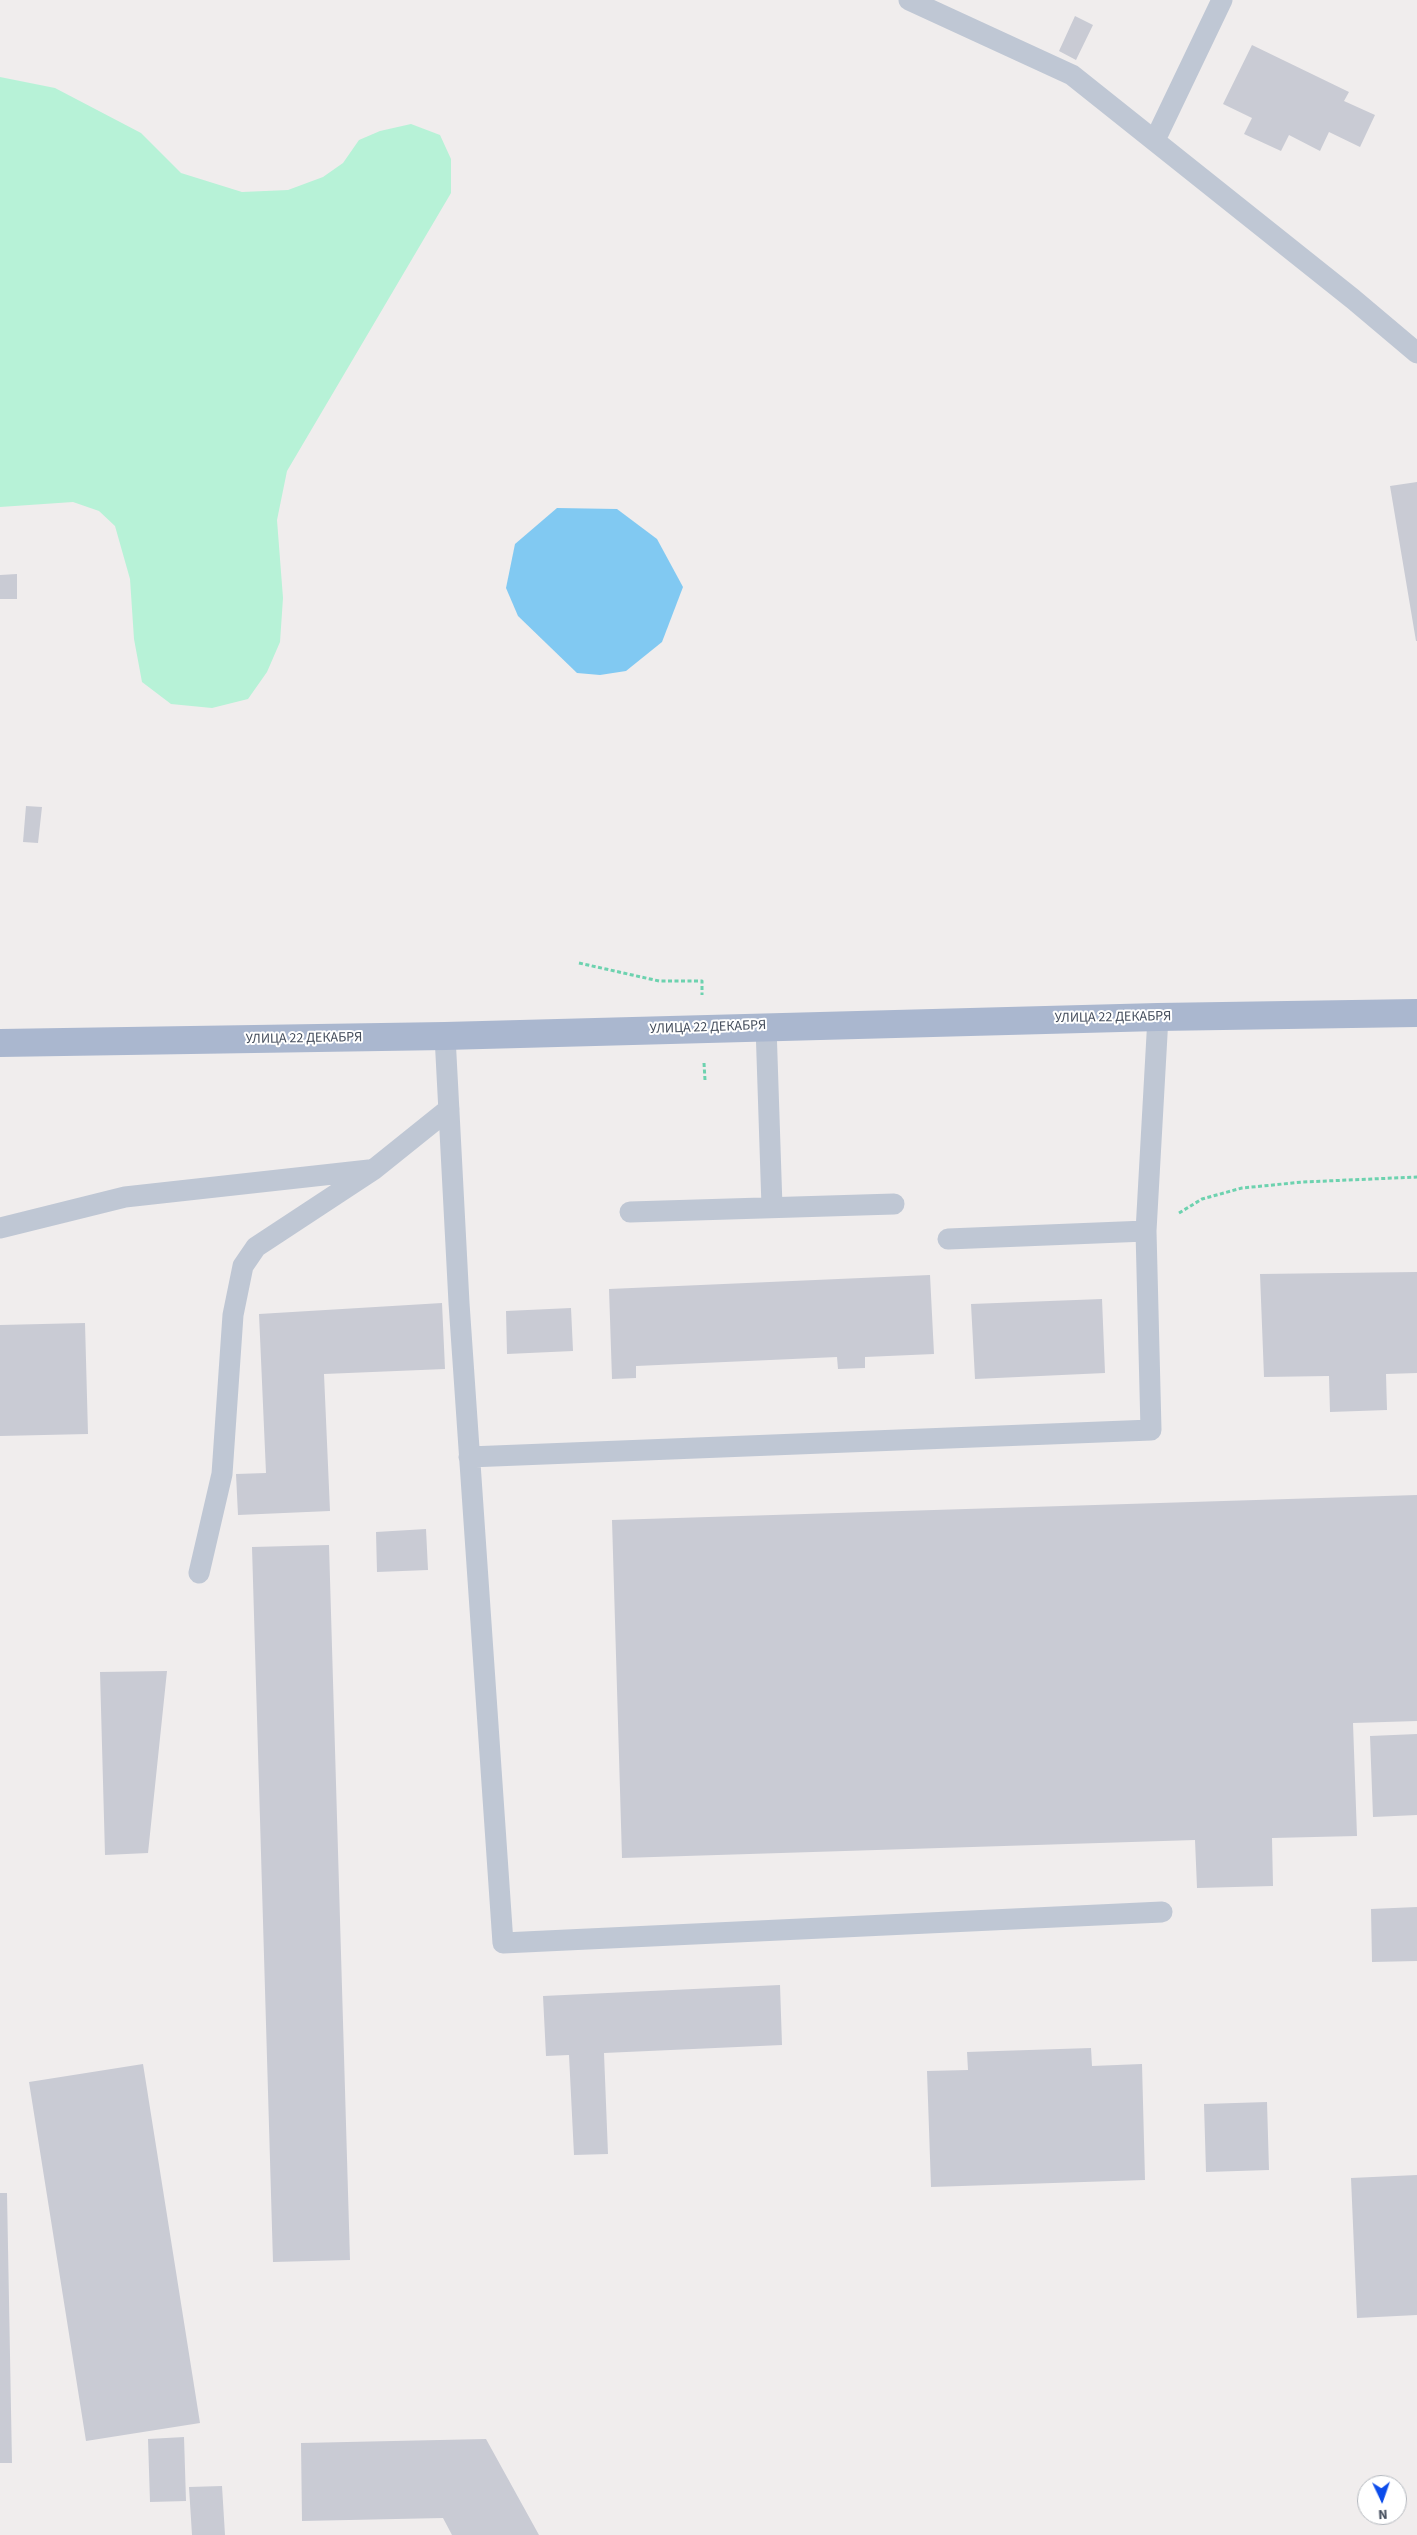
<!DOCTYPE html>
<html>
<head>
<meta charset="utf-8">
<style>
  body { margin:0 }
  #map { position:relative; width:1417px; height:2535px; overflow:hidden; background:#f0eded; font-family:"Source Sans 3",sans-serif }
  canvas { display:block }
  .north { position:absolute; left:1357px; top:2475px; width:50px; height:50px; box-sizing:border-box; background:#fff; border:1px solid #b4b8be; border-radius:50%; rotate:177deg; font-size:14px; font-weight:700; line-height:20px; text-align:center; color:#444d5c }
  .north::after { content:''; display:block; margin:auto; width:18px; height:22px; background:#0c4ceb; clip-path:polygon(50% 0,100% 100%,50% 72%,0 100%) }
</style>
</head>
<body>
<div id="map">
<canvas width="1417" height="2535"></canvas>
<div class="north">N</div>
</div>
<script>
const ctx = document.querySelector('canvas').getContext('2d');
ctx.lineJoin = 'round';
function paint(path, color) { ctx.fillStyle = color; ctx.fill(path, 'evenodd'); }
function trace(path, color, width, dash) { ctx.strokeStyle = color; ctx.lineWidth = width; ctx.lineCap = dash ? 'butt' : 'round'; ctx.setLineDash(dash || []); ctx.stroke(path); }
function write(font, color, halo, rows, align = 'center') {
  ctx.font = font + ' "Source Sans 3",sans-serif'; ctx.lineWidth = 4; ctx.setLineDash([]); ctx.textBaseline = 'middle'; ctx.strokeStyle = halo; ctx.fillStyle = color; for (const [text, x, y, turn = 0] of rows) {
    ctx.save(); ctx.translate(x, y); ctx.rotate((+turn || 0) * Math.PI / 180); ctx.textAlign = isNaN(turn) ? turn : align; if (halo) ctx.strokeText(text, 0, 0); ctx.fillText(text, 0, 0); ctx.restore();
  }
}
const green = new Path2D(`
  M0,77L55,88L141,133L181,173L242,192L288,190L323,177L343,163L359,140L380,131L411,124L440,135L451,159V193L287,471L277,520L283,598L280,642L267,672L248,699L212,708L171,704L142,682L134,639L130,579L115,526L99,511L73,502L0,507Z`);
const water = new Path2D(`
  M557,508L617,509L657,539L683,587L662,642L626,671L600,675L577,673L518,616L506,588L515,544Z`);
const building = new Path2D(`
  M1075,16L1093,25L1076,60L1059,51Z
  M1252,45L1349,92L1344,101L1375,115L1360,147L1329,132L1320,151L1289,135L1281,151L1244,134L1252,118L1223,104Z
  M1417,482V641H1416L1390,486Z
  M17,574V599H0V575Z
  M26,806L42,807L38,843L23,842Z
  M1417,1272V1373L1386,1374L1387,1410L1330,1412L1329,1376L1264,1377L1260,1274Z
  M930,1275L934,1354L865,1357V1368L838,1369L837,1357L636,1366V1378L612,1379L609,1289Z
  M1102,1299L1105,1373L975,1379L971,1304Z
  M442,1303L445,1369L324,1374L330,1511L238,1515L236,1474L266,1473L259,1314Z
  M571,1308L573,1351L507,1354L506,1311Z
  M85,1323L88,1434L0,1436V1325Z
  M1417,1495V1721L1353,1723L1357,1836L1272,1838L1273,1886L1197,1888L1195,1840L622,1858L612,1520Z
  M426,1529L428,1570L377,1572L376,1532Z
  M329,1545L350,2260L273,2262L252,1547Z
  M167,1671L148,1853L105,1855L100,1672Z
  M1417,1734V1815L1373,1817L1370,1736Z
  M1417,1907V1961L1372,1962L1371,1909Z
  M780,1985L782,2045L604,2053L608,2154L574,2155L569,2055L546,2056L543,1996Z
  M1091,2048L1092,2066L1142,2064L1145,2180L931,2187L927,2071L968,2070L967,2052Z
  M143,2064L200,2423L86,2441L29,2082Z
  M1267,2102L1269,2170L1206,2172L1204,2104Z
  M1417,2175V2315L1357,2318L1351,2178Z
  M0,2193H7L12,2463H0Z
  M184,2437L186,2501L150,2502L148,2439Z
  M486,2439L539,2535H452L443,2518L302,2521L301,2443Z
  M222,2486L225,2535H192L189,2487Z`);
const path = new Path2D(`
  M579,963L659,981H702V995
  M704,1063L705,1080
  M1179,1213L1202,1199L1242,1188L1303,1182L1417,1177`);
const service = new Path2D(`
  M909,0L1072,75L1353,299L1417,353
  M1155,140L1222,0
  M766,1026L772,1207
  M445,1036L459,1303L503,1943L1162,1912
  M630,1212L894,1204
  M0,1228L125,1197L369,1170
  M948,1239L1146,1231
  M469,1457L1151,1430L1146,1231L1158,1017
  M199,1573L222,1474L233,1315L243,1266L256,1247L373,1170L449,1109`);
const primary = new Path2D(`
  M0,1043L445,1036L1158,1017L1417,1013`);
const streetNames = [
  ["УЛИЦА 22 ДЕКАБРЯ",1113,1018,-1],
  ["УЛИЦА 22 ДЕКАБРЯ",708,1028,-2],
  ["УЛИЦА 22 ДЕКАБРЯ",304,1039,-1]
];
paint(green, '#b7f2d7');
paint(water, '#81c9f2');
paint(building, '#c9cbd4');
trace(path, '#6dd2af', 3, [4, 2.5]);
trace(service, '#bfc7d4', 21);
trace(primary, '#aab7cf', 28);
write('14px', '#444d5c', '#fff', streetNames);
</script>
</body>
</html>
